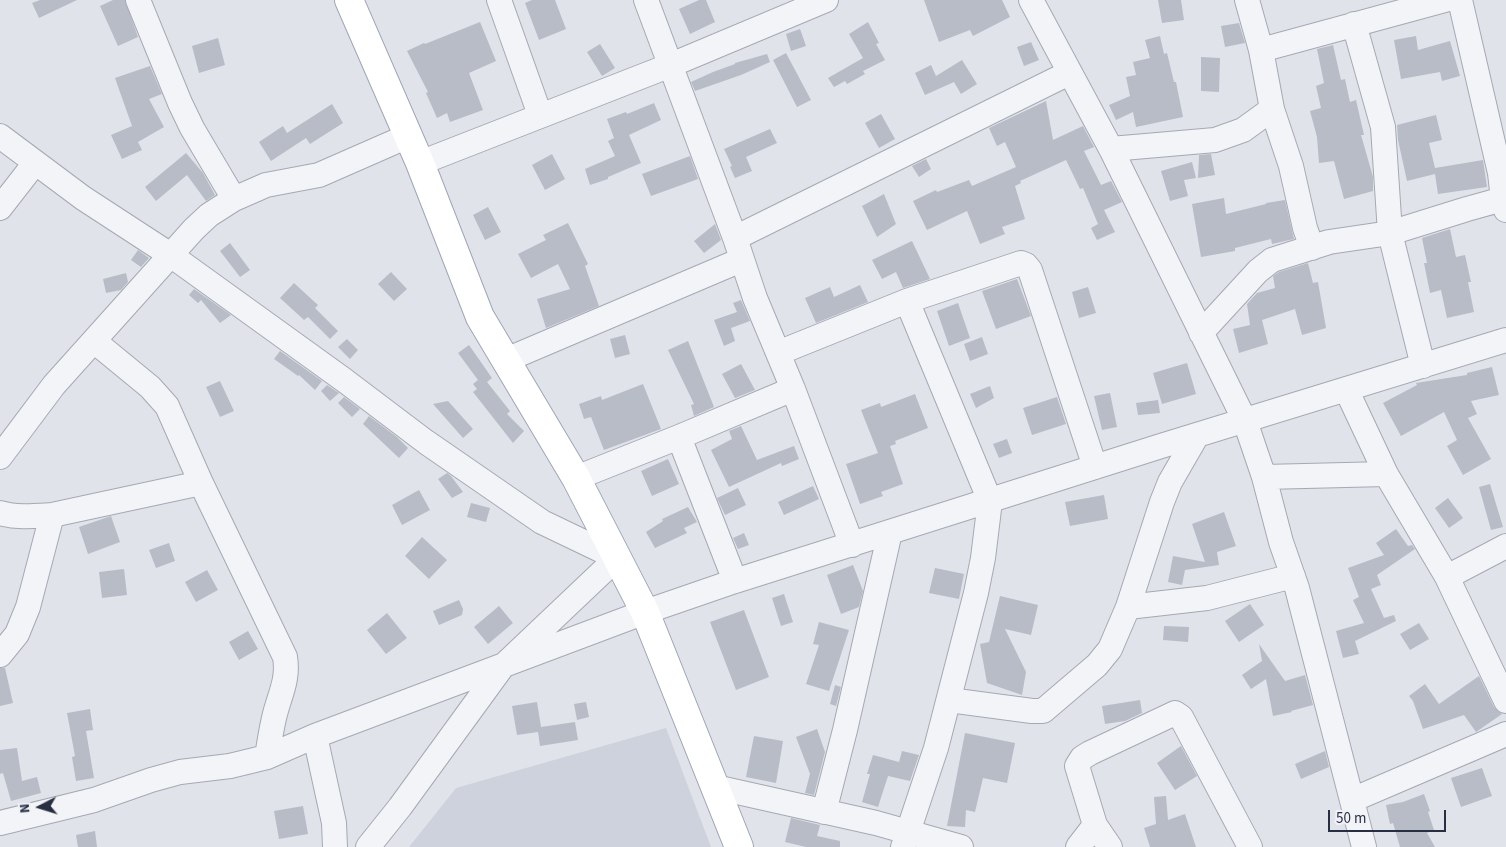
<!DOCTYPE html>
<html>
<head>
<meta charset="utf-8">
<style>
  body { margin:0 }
  #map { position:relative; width:1506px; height:847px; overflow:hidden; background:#e0e3ea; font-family:"Source Sans 3",sans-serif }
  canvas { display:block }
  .north { position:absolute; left:15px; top:782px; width:50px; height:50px; -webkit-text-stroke:4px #f0f2f7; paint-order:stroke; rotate:265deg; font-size:14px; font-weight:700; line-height:20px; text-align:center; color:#282f42 }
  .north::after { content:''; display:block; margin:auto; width:18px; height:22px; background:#282f42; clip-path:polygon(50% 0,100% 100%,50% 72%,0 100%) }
  .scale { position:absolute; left:1328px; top:810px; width:118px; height:22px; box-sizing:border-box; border:2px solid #282f42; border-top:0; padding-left:6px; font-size:15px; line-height:18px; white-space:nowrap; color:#282f42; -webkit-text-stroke:4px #f0f2f7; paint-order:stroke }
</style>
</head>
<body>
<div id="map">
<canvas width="1506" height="847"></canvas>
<div class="north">N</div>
<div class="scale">50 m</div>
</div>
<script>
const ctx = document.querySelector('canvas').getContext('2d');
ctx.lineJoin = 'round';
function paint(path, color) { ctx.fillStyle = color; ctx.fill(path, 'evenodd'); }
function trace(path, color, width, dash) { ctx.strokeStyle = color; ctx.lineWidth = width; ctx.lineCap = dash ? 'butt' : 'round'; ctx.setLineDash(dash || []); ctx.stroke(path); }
const built = new Path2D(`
  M666,728L711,847H409L456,788Z`);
const building = new Path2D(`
  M40,0H77L39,18L32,3Z
  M113,0H125L138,37L118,46L100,6Z
  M532,0H555L566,29L539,40L525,3Z
  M699,0H706L715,22L690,34L679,9Z
  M924,0H1002L1010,17L973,36L970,30L939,42Z
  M1158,0H1181L1184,20L1162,23Z
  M480,22L496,61L469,73L483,110L450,122L447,113L437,118L426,93L428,92L407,51L424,43L425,44Z
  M868,22L879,43L876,44L885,60L863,71L865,74L847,84L845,81L834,87L828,78L863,58L849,34Z
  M1239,23L1245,43L1225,47L1221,26Z
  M800,29L806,46L791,51L786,34Z
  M1160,36L1164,54L1167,53L1174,82H1176L1183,117L1136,127L1133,112L1116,120L1109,105L1130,96L1126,77L1136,75L1133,62L1150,58L1145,40Z
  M1416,36L1418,50L1450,41L1460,76L1442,81L1440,72L1401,79L1394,40Z
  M218,38L225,65L199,73L192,46Z
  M1031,42L1039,60L1024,66L1017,47Z
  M600,44L615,68L602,76L587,52Z
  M1333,45L1341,80L1345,79L1350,102L1356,100L1364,135H1361L1373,177V191L1344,199L1334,161L1319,163L1317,137L1310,111L1321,108L1316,86L1324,83L1317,49Z
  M786,53L811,100L797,107L773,60Z
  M767,54L770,62L741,75L695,91L691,82L713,72L735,64V63Z
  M1201,57L1220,58L1219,92L1201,91Z
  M962,60L977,84L961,94L954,82L925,95L915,73L931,65L936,76Z
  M150,66L162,94L149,99L164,127L138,142L142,150L122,159L111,135L132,126L115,78Z
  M1046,101L1053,140L1083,126L1094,147L1084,151L1101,185L1111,181L1122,202L1104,210L1115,232L1097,240L1091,228L1098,224L1083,188L1080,189L1066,160L1020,181L1021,183L1015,186L1025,219L1002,227L1005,234L980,244L967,211L927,230L913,201L936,190L937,192L969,180L972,186L1016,167L1005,142L997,146L989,128Z
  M654,103L661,120L629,135L641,163L608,177V179L590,185L585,169L615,156L608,141L614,138L607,119L626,112L627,114Z
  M332,104L343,123L310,144L306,138L271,161L259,142L283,126L287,133Z
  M881,114L895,139L879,148L865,123Z
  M1436,115L1442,140L1429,143L1435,168L1483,160L1487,187L1438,194L1435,174L1407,181L1398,140L1397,125Z
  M770,129L777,143L746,157L752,171L735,178L730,167L732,166L724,149Z
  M186,153L203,173L215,195L206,201L187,175L156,201L145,187Z
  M552,154L565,179L545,190L532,165Z
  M1211,154L1215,175L1198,178L1199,155Z
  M690,156L698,179L651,196L642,174Z
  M926,159L931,169L919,177L912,166Z
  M1192,162L1196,178L1184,180L1188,196L1170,201L1161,171Z
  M884,194L896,224L877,237L862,206Z
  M1224,198L1226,214L1266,204V203L1285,200L1294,239L1272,244L1271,239L1235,248V251L1201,257L1192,204Z
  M488,207L501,232L485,240L473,215Z
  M568,223L588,264L585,266L599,306L546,328L537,299L570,289L558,264L531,278L518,254L546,240L543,235Z
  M715,224L721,240L704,253L694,241Z
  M1450,229L1456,257L1465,255L1471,282H1468L1474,312L1447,318L1441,290L1430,293L1424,263H1427L1422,238Z
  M912,241L930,279L903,288L896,272L882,279L872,260Z
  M230,243L250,270L240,277L220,251Z
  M138,250L149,258L141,267L131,260Z
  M1308,263L1313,283L1318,282L1326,328L1302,335L1295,309L1262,320L1268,344L1239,353L1233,329L1250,325L1247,304L1257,293L1275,288L1273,276L1279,272Z
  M391,272L407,289L394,301L378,284Z
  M126,273L128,282L121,290L106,293L103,279Z
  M1017,279L1031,316L996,329L982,291Z
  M294,283L318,305L315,308L338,331L330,339L308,317L304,320L280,298Z
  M860,285L868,302L816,323L805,298L830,287L834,297Z
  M1088,287L1096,313L1079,318L1072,292Z
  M194,289L231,315L220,323L201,300L198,303L189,295Z
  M741,300L750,321L731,328L735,341L724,346L714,320L737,312L733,303Z
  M958,303L970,338L949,346L937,311Z
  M625,335L630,354L615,358L610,339Z
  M982,337L988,354L970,361L964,344Z
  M347,339L358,350L350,359L338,347Z
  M688,341L714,407L694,416L691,405L694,404L668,350Z
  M469,345L492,378L487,382L510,411L507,414L524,431L513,443L473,392L477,389L473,384L478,380L458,353Z
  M280,351L322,381L315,390L299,375L298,376L274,359Z
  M1187,363L1196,394L1162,404L1153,373Z
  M741,364L755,390L735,398L722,374Z
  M1492,367L1499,395L1471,401L1477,414L1468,418L1491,459L1463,475L1447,446L1457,440L1444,412L1401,436L1383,403L1417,385L1416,383L1467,375V373Z
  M220,381L234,411L220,417L206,387Z
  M643,384L661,429L604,450L591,417L584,419L579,404L601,396L602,400Z
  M327,385L339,393L330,401L321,391Z
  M990,386L994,398L976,408L970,394Z
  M1110,393L1117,427L1102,430L1094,396Z
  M915,394L928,428L895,441L896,444L890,446L903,484L881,492L883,496L860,504L846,464L878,453L861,410L880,403L881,407Z
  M344,397L360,409L352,417L338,403Z
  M1057,397L1066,424L1032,435L1023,408Z
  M1158,400L1160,413L1138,415L1136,403Z
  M448,401L473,429L463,438L433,404Z
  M369,416L397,437L408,448L399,458L363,424Z
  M741,426L757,460L794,446L799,459L782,466L781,463L729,487L711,450L732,439L729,431Z
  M1007,439L1012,453L999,458L993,444Z
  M668,459L679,484L652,496L641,471Z
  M447,473L451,476L463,492L452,498L438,479Z
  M1490,484L1503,527L1491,530L1479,487Z
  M813,486L819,499L784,515L778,502Z
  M738,488L746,505L725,515L717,498Z
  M419,490L430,510L402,525L392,505Z
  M1104,495L1108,519L1070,526L1065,502Z
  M1448,498L1463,518L1449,528L1435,508Z
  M471,503L490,508L486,522L467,517Z
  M688,507L697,522L684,528L687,533L655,548L646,532L663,521L662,519Z
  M1224,512L1236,546L1217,552L1219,565L1185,570L1182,585L1168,582L1173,556L1205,562L1192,524Z
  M111,516L120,542L88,554L79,527Z
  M1396,529L1408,546L1412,545L1415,549L1377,575L1381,585L1371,589L1384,618L1394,615L1396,621L1355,641L1359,654L1343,658L1336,631L1364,623L1353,600L1359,597L1348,568L1384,555L1376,543Z
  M744,533L749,545L738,549L733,538Z
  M422,537L447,560L429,579L405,556Z
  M169,543L175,561L156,568L149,550Z
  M853,565L863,591L859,607L841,614L827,575Z
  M935,568L964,574L959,599L929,593Z
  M124,569L127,595L102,598L99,572Z
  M207,570L218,590L196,602L185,582Z
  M784,594L793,622L781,626L772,598Z
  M1000,596L1038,605L1031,635L1005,629L1026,672L1022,695L987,683L980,644L989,642Z
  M459,600L463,609L462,615L439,625L433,611Z
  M1250,604L1264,625L1239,642L1225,621Z
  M499,606L513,623L488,644L474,627Z
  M744,610L769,677L736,690L710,622Z
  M387,613L407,638L386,654L367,630Z
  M819,622L849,630L829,691L806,684L819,645L813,644Z
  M1419,623L1429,639L1410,650L1400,634Z
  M1164,626L1189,627L1188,642L1163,640Z
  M248,631L258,649L239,660L229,642Z
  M1259,644L1285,681L1305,675L1313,705L1291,711L1292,712L1273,716L1266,679L1251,689L1242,675L1262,661Z
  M0,668H5L13,703L0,706Z
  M1479,676L1494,707L1502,714L1476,732L1464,715L1423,729L1413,701L1409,696L1425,684L1439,704Z
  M835,685L841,687L836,706L830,704Z
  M1140,700L1142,713L1125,721L1105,724L1102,706Z
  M537,702L541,727L575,722L578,740L540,746L538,732L517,735L512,706Z
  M586,702L589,717L577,720L574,704Z
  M90,709L93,730L86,731L94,778L76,781L72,757L75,756L67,713Z
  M817,729L825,752L814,795L805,793L810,774L796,737Z
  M965,733L1015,743L1007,783L983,778L975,812L966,810L965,827L947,826Z
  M754,736L783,741L776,783L746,777Z
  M1181,746L1197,776L1175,790L1157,763Z
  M17,748L22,781L37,777L41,793L11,801L3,773L0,774V750Z
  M902,751L919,755L910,781L888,776L878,807L862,802L870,774H867L873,755L899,762Z
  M1325,751L1329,767L1301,779L1295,764Z
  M1482,768L1492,796L1461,807L1451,778Z
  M1424,794L1430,811L1428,812L1434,830L1427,833L1435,847H1400L1393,823L1390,824L1386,805L1403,802Z
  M1166,796L1168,820L1185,814L1196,847H1150L1144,828L1156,824L1154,797Z
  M303,806L308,834L279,839L274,811Z
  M791,818L820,825L817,836L840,841V847H806L785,842Z
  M95,831L97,847H78L76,835Z`);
const minor = new Path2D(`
  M138,0L180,103L192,128L234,199
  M499,0L540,115
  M646,0L735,238L755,298L793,389L852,545
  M1031,0L1111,149L1245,421L1264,477L1281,542L1297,588L1364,847
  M1460,0L1500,173L1503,199L1506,210
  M1354,24L1383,127L1390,233L1423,366
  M1261,50L1445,0
  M1272,109L1291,166L1305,228L1312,248
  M0,136L83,198L172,256L344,380L426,442L542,522L617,558L502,667L400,807L368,847
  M1111,149L1215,140L1243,130L1272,109L1261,50L1247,0
  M420,163L671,65L826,0
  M0,208L35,163
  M735,238L1069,73
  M1201,333L1258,271L1272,260L1329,242L1390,233L1467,209L1503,199
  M94,341L150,387L167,406L201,483L285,657C289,680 279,696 274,718C271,731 269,744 267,757
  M778,353L907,301L1021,263L1026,265L1030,270L1095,467
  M506,360L741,260
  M1346,389L1386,474L1447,577L1506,701
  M679,437L735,581
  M0,457L54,385L194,229L209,215L234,199L266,185L319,175L408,136
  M1264,477L1386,474
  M576,478L679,437L793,389
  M0,513C17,518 35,516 52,515L201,483
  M1447,577L1506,546
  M1128,607L1207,598L1293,576
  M0,655L17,634L28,607L52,515
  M949,700L1032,711H1043L1097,665L1110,649L1128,607L1162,502L1170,482L1196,437
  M315,736L334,823L335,847
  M715,787L876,823L961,847
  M1352,800L1506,734
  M824,812L845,730L890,532
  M0,823L94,800L151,780L180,772L230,766L267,757L315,736L645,612L735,581L1161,446L1506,340
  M1095,825L1077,766L1082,758L1090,753L1175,713L1181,717L1250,847
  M903,847L936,748L976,593L983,558L990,501L907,301
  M1078,847L1095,825L1110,847`);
const major = new Path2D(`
  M349,0L420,163L480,317L576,478L645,612L739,847`);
paint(built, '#ced2dc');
paint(building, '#b7bcc7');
trace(minor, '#a5a9b4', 26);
trace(major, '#9ea6b6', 30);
trace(minor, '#f3f4f8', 24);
trace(major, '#fff', 28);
</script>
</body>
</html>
